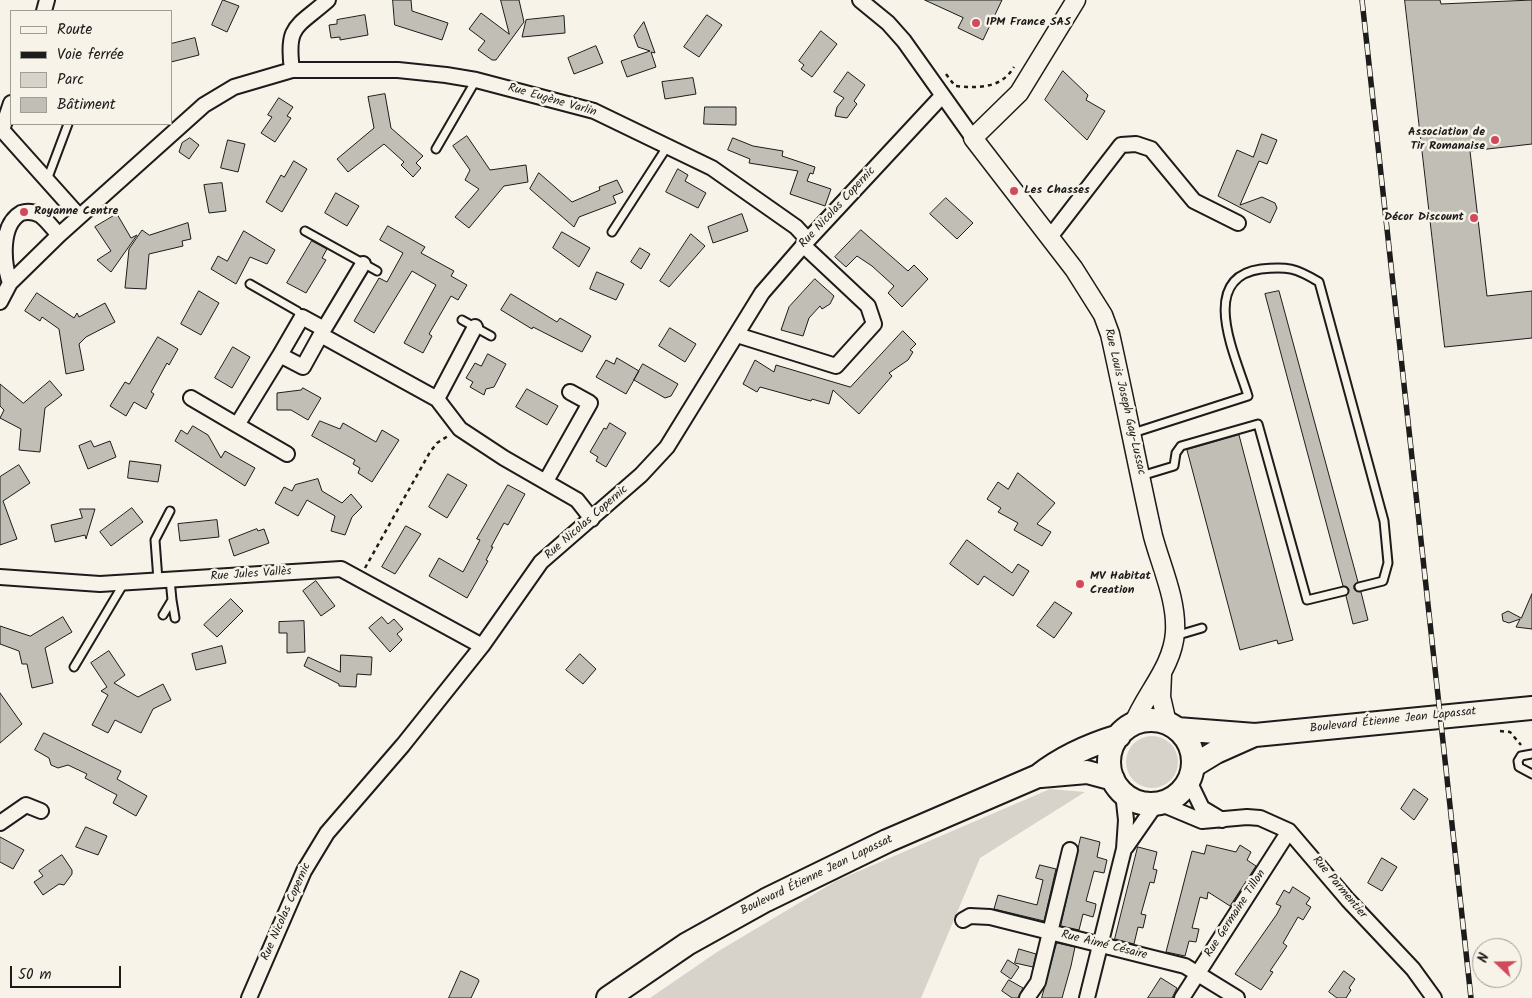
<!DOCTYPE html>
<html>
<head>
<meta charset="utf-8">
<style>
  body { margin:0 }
  #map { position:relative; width:1532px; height:998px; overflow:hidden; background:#f7f3e8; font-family:Kalam,sans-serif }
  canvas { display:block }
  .legend { position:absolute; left:10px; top:10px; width:162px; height:115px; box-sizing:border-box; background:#f7f3e8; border:1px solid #9f9d96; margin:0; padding:6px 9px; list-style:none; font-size:15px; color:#1c1c1c }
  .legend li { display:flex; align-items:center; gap:10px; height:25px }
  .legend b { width:25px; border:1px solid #9f9d96 }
  .north { position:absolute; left:1472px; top:938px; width:50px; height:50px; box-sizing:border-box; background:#f7f3e8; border:1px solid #9f9d96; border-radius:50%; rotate:291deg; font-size:14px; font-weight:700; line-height:20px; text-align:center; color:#1c1c1c }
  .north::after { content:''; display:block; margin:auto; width:18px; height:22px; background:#d1495b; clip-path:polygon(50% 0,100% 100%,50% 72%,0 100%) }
  .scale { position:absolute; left:10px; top:966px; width:111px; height:22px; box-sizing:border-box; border:2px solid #1c1c1c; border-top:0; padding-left:6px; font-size:15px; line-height:18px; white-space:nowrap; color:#1c1c1c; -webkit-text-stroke:4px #f7f3e8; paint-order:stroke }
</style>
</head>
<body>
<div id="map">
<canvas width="1532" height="998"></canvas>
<ul class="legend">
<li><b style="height:6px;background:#f7f3e8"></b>Route</li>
<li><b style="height:6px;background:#1c1c1c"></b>Voie ferrée</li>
<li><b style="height:14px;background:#d7d3cb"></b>Parc</li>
<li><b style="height:14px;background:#c0beb5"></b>Bâtiment</li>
</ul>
<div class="north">N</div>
<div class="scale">50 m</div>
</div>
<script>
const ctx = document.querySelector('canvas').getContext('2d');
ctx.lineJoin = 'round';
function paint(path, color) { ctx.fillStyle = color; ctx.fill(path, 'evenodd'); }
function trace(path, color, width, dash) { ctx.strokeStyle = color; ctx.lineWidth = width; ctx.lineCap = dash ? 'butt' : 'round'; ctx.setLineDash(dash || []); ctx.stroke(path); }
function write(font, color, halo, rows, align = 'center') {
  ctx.font = font + ' Kalam,sans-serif'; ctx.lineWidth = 5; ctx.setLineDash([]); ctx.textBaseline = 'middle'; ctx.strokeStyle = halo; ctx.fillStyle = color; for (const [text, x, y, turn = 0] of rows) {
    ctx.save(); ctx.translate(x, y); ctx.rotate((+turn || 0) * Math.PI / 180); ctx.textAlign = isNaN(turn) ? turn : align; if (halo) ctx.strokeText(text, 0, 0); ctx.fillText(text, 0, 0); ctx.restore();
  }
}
const green = new Path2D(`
  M1126 762a26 26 0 1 1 52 0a26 26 0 1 1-52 0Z
  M1050,789L1085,792L980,858L921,998H650L717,952L836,881Z`);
const building = new Path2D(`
  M223,0L239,6L227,32L212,25Z
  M393,0H411L412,11L448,23L442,40L395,25Z
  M501,0H519L524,22L496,60H492L478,50L485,41L469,29L481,13L509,34Z
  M925,0H1002L983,40L958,28L963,18Z
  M1405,0H1440L1441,4L1532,0V144L1470,151L1487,296L1532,291V338L1445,347Z
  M365,15L368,35L340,40V37L331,38L329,25L337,24V20Z
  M707,15L722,25L699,57L684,47Z
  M564,16L565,33L522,37L526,20Z
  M644,22L655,53L651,52L656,67L627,77L621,61L650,51L638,47L634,36Z
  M821,31L837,44L812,77L801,69L804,65L799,61Z
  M195,38L199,55L171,62V44Z
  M596,46L603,63L574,74L568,58Z
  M1063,71L1088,95L1086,100L1105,111L1087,140L1045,100Z
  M848,72L865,85L854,101L857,104L847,118L835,116L837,107L844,98L834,92Z
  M693,78L696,94L665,99L662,82Z
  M385,94L391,128L423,156L416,163L421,168L413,177L401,165L404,162L384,144L348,172L337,159L374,128L368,97Z
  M279,98L293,107L287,116L291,118L275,142L261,133L272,117L268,115Z
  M705,107H736V125L704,124Z
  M1262,134L1277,140L1267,164L1259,161L1240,205L1262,197L1275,203L1277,208L1270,223L1218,196L1237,150L1253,157Z
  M467,136L490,170L526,165L528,182L504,186L469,228L455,217L479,189L465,180L470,170L453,146Z
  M190,138L199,145L189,159L179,152L182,143Z
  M733,138L753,146L783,151L782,156L815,167L813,174L810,173L807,181L831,189L825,206L790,194L798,171L749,163L750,159L728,150Z
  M228,140L245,144L238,172L221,168Z
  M294,161L307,169L282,212L266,202L281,175L284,177Z
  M678,169L688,175L685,181L706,193L698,208L666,192Z
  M539,173L572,202L600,190L599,187L617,180L623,192L613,196L616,203L579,217L574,227L530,189Z
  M222,183L226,211L209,213L204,185Z
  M336,193L359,206L347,226L325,213Z
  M946,198L973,223L957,239L930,214Z
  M117,214L131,238L137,235L111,272L97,260L111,251L95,227Z
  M742,214L748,231L713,243L708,227Z
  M188,223L191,239L182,241L183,246L149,254L146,289L125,288L129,249L142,230L149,235Z
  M388,226L425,247L421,253L454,271L451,276L467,285L458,300L451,296L429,334L432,336L423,353L404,343L436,285L412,271L374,333L354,321L379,278L387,282L403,253L380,240Z
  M861,230L908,271L914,265L928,279L902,307L888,293L894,286L872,266L857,256L846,267L835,257Z
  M244,231L275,250L267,264L250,257L236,284L211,269L218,256L227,261Z
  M562,232L590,248L579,267L553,248Z
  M691,234L705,246L669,287L660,281Z
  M312,241L327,249L322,258L326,260L306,293L287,283Z
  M640,248L650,254L641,269L631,262Z
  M597,272L624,284L616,300L590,289Z
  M815,279L834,296L830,304L822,309L820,306L809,318L803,336L781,330L789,307Z
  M199,291L219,303L201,335L181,324Z
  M1279,291L1358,582L1354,585V589L1361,592L1368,620L1353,624L1346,596L1349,589L1343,586L1265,294Z
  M37,293L74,318L77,313L79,317L105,303L115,322L86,337L79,344L84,370L66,374L59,329L42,317L40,321L25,311Z
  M511,294L557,322L560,318L591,336L582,352L533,327L532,329L501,310Z
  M670,328L696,344L685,362L659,346Z
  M903,331L916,344L910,350L913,352L908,360L889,373L892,376L859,414L833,390L829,404L812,399L811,401L760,387L757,392L743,384L755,360L774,372L776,365L850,387Z
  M158,337L178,349L169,365L167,363L151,392L154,394L146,409L134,402L126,416L110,406L125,382L129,384Z
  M233,347L250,357L232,388L215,378Z
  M488,354L506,364L494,387L486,389L484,395L470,387L473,382L466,378L475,363L481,366Z
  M617,358L639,371L626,394L596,377L606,360L614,364Z
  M643,364L678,384L671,396L665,398L634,380Z
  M50,381L62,395L45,408L40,452L19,450L21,429L0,418L4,410L0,406V384L23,403Z
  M303,388L321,398L308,420L291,410H277V393L301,390Z
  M527,389L558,406L547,425L516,407Z
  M320,421L340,429L343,423L376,442L382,430L399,440L372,482L358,473L360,468L353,464L355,460L312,436Z
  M610,423L626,433L606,467L596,461L598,457L590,452L604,428L606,429Z
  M193,426L208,435L221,458L225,451L255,468L245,486L175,441L181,430L187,434Z
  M1239,435L1293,640L1278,644L1277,640L1240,650L1187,450Z
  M91,441L94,447L110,441L116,457L88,469L79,446Z
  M130,461L161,465L158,482L128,478Z
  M19,465L30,483L3,501L17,539L0,545V477Z
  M1018,473L1055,503L1037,524L1051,532L1042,546L1014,530L1018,523L998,512L1001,508L987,499L998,482L1008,489Z
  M448,474L467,485L447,518L429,507Z
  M318,479L322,491L342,503L351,494L362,507L352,517L345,535L331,531L335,516L307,500L298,516L275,503L284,487L292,491L295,485Z
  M508,485L525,494L508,525L504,523L491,547H493L486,560L488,561L467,598L429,576L439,558L463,572L480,540L477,539Z
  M132,508L143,522L111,546L100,532Z
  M80,509H95L86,539L85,535L55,542L51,525L82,518Z
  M217,520L219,537L180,541L178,524Z
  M406,526L421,534L395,574L382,567Z
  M257,529L258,531L264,529L269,543L234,556L229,540Z
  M967,540L1012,573L1018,564L1029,571L1013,596L984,576L978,585L950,564Z
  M316,581L335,606L321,616L303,591Z
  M1532,594V629L1516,627L1520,619L1509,623L1503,621L1502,614L1508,611L1521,618Z
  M231,599L243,611L217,637L204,625Z
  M1055,602L1072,613L1054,638L1037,626Z
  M63,617L72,632L45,648L53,683L32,688L27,664H22L19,651L0,644V626L30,636Z
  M382,617L388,624L394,619L403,629L397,634L402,640L390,652L369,628Z
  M304,621L305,652L287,653V633H279V622Z
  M222,646L226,663L196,670L192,654Z
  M109,651L125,675L114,683L138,697L163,684L171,700L153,709L141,733L115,720L108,733L92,725L108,695L101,691L107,687L91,663Z
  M580,654L596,669L583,684L566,670Z
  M341,655L372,657L371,675L357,674L356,687L339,686V684L304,666L308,657L340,672Z
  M0,693L22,724L0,743Z
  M44,733L121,771L117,779L147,796L136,816L113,803L117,795L85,778L87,774L68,765L58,768L51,765L49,758L35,750Z
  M1414,789L1428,799L1414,820L1401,809Z
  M86,827L107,836L98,855L76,847Z
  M0,837L24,850L13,869L0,862Z
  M1081,837L1100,842L1097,857L1107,860L1104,873L1094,871L1086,901L1096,904L1095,910L1093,917L1083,914L1079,930L1061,926Z
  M1207,845L1236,852L1240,845L1251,852L1247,860L1256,866L1230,906L1208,892L1207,899L1200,897L1192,928L1199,929L1196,942L1189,941L1185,956L1166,952L1192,851L1204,854Z
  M1138,847L1157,852L1153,869L1157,870L1154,883L1150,882L1141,914L1146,915L1143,928L1138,927L1134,944L1115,939Z
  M62,855L72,870V874L64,885L59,884L43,895L34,882L43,876L39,871Z
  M1382,858L1397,867L1382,891L1368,883Z
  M1040,865L1056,869L1044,921L994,909L998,895L1037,905L1043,880L1036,878Z
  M1293,887L1310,898L1306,904L1311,907L1303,920L1298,917L1283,943L1287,946L1270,971L1273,972L1261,990L1235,974L1277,914L1281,906L1276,904L1284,890L1289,893Z
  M1057,943L1075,947L1071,966L1062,998H1042Z
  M1019,949L1036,954L1033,967L1015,963Z
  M1008,960L1019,967L1011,979L1001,972Z
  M461,971L478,979L479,981L471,998H449Z
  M1344,971L1355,979L1349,988L1351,990L1346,998H1337L1329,992Z
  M1161,978L1177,988L1172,998H1148Z
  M1009,980L1023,988L1018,998H1012L1002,991Z`);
const path = new Path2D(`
  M946,74L955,86C978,88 1001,89 1014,67
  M365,568L430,452L437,443L448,436
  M1500,731L1510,732L1521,745`);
const service = new Path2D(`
  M436,149L476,80
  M47,180L68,124
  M305,231L377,271
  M612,232L667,147
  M250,284L297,311L302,317
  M462,320L491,336
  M1133,433L1248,396C1237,359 1196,278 1261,269C1287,266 1296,268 1319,282L1384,521L1388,563L1383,581L1359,587
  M1141,476L1174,466L1176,453L1181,446L1258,424L1307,600L1344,591
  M158,580L155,540L170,511
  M172,600L175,618
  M163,615L172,600L170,579
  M1175,636L1202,628
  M74,667L124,583
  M1532,754L1521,756L1518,761L1519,767L1532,774`);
const minor = new Path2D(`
  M860,0L888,23L904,41L973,138
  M44,11L47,0
  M292,70H398L446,75L476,80L594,111L712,168L796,227L808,240
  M11,103L2,130L79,216
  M1050,237L1121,145L1136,144L1151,149L1194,201L1238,223
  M10,283C3,262 0,225 21,213C27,211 34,212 40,215C47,220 53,229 59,235
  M0,302L10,283L59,235L204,105L234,87L292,70C286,25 296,28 328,0
  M302,317L324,329L303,367L280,355Z
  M324,329L363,264
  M321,335L437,399L460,429L504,458L577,500L592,519
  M737,335L836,366L874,324L868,306L803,245
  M191,398L237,425L280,355
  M437,399L475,327
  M237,425L287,454
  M546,481L590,403L570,392
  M0,577L100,584L341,569L482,646
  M1189,781L1202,808L1222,820
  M1159,803L1202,821L1247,817L1260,818L1289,831L1348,900L1413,969L1434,998
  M0,823L26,805L41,811
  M1126,847L1156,804
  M963,920L970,916L990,917L1185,966L1237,998
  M249,998L304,871L327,833L403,745L482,646L541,562L641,475L667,447L762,293L808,240L942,96
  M1027,998L1038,982L1070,850
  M1087,998L1124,849L1126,820L1123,793
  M1182,998L1289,831`);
const tertiary = new Path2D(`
  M1076,0L1019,93L973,138L1074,269L1103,315L1110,334C1125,401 1138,469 1153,536C1161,566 1177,600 1175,632C1173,667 1145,694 1133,725
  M1162,674L1161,697L1167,723`);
const primary = new Path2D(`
  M1109 762a42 42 0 1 1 84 0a42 42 0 1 1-84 0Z
  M1177,729L1255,735L1532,708
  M1193,766L1216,752L1252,736
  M1041,776L1087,772L1113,779
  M608,998L687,944L766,900L887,841L1038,776C1062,757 1089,745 1119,736`);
const rail = new Path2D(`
  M1362,0L1471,998`);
const markers = [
  [976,23,5,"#d1495b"],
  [1495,140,5,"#d1495b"],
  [1014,191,5,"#d1495b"],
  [24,212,5,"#d1495b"],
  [1474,218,5,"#d1495b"],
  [1080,584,5,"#d1495b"]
];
const poiNames = [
  ["IPM France SAS",986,23],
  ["Association de",1485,133,"right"],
  ["Tir Romanaise",1485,147,"right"],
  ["Les Chasses",1024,191],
  ["Royanne Centre",34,212],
  ["Décor Discount",1464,218,"right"],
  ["MV Habitat",1090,577],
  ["Creation",1090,591]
];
const streetNames = [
  ["Rue Eugène Varlin",552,101,16],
  ["Rue Nicolas Copernic",838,208,-47],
  ["Rue Louis Joseph Gay-Lussac",1124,402,77],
  ["Rue Nicolas Copernic",587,523,-41],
  ["Rue Jules Vallès",251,575,-4],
  ["Boulevard Étienne Jean Lapassat",1393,721,-6],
  ["Boulevard Étienne Jean Lapassat",817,876,-26],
  ["Rue Parmentier",1339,888,50],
  ["Rue Nicolas Copernic",287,912,-66],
  ["Rue Germaine Tillon",1236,914,-57],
  ["Rue Aimé Césaire",1104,946,14]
];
paint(green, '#d7d3cb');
paint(building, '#c0beb5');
trace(building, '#1c1c1c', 1);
trace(service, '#1c1c1c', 11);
trace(minor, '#1c1c1c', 18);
trace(tertiary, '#1c1c1c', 21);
trace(primary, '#1c1c1c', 26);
trace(path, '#1c1c1c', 2.5, [4, 4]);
trace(service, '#f7f3e8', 7);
trace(minor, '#f7f3e8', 14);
trace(tertiary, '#f7f3e8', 18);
trace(primary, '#f7f3e8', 22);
trace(rail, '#1c1c1c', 5.5);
trace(rail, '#f7f3e8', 4, [11]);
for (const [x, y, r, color] of markers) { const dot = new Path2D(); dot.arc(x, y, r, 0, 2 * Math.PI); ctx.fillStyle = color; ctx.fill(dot); trace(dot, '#f7f3e8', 2); }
write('bold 12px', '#1c1c1c', '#f7f3e8', poiNames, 'left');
write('12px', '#1c1c1c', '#f7f3e8', streetNames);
</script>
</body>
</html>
